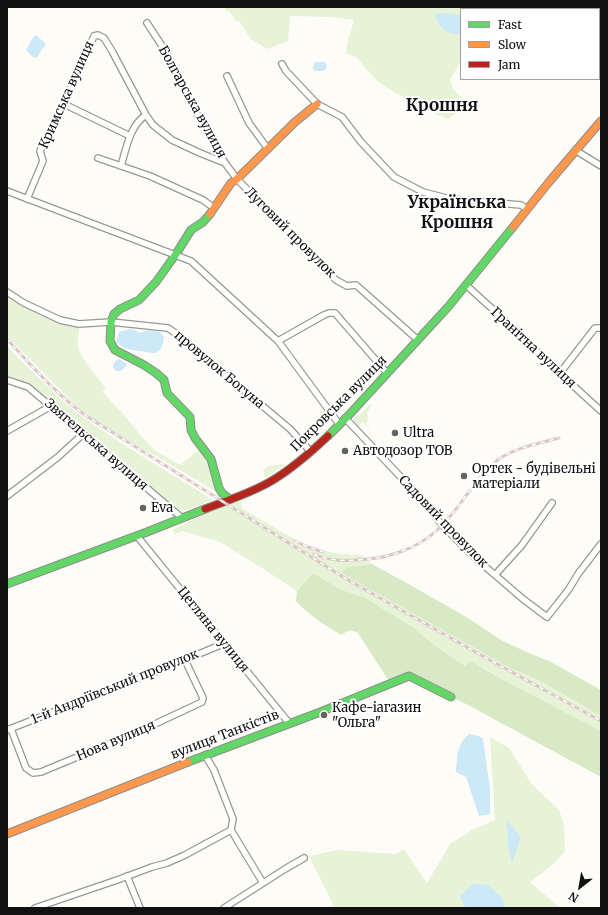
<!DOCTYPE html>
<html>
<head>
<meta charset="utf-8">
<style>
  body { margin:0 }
  #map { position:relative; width:608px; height:915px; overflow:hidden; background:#fdfcf7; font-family:Merriweather,serif }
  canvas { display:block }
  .frame { position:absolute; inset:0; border:8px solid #111; pointer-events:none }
  .legend { position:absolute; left:460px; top:8px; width:140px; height:72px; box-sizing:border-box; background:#fff; border:1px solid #a0a0a0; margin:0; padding:5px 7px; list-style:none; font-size:12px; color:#111 }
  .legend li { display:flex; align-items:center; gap:8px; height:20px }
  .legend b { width:20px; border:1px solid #a0a0a0 }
  .north { position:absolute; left:560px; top:867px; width:40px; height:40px; -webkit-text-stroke:3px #fff; paint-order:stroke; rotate:211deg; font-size:11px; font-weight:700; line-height:16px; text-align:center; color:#111 }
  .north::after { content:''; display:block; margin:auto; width:14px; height:18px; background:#111; clip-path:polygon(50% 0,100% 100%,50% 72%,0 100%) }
</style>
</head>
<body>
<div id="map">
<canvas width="608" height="915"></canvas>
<div class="frame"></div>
<ul class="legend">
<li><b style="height:5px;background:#63d668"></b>Fast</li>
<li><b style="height:5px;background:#ff974d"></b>Slow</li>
<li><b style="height:5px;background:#b3261e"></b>Jam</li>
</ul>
<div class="north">N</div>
</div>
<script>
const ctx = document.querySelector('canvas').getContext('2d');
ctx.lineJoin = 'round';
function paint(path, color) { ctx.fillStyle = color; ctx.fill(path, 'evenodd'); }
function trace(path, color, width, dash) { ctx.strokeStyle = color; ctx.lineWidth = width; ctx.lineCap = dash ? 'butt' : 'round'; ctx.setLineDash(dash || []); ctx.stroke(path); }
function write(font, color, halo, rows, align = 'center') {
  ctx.font = font + ' Merriweather,serif'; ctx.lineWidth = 4; ctx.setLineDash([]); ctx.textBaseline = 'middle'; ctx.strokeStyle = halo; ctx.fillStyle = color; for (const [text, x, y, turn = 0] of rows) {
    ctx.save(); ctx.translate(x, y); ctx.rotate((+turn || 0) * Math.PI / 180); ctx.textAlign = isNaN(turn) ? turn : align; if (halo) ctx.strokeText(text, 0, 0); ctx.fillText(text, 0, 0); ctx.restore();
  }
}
const green = new Path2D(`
  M225,7H486L491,9H461V61L450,80L453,89L468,104L464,109L448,119L421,107L394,92L377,81L357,58L346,53L348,40L354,20L329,17L290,16L288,41L267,49L251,39L239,21H236L230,12L226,11Z
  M7,296L13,301L43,316L66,325L80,326C79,332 77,339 78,346C79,357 98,378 106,388L103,392L118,409H119L144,439L154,450L180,465L201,448L211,465L220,494L158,457L135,445L93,419L74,404L7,336Z
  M7,346C28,368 49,389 73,409C87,421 104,431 120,442C150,462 182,480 213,500C204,503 188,512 179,510C174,508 170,504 165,501C136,476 106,451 76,426C54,407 36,385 7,377Z
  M371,403V406L367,412L368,420L366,423L370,428H369L363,422L359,426V429L354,423L353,419L355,416L360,415Z
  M322,410L329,419L328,422L310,441H307L304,439L305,437L303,435L310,434L325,419L320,412Z
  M283,464L285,465L265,477C263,472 263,469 268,466Z
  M243,500L241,504L243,509L301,543L320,550L341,554L362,555L372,564L346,567L341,573L512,669C542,680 573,700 601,716V731L500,678L483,667L465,666L433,644L413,627L389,613L368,599L340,589L313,573L297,591L262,568L220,542L182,531L175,534L172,530L204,514Z
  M490,737L509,748L531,783L559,810L564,825L565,851L556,862L530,882L560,908H333L332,902L309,856L338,850L396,854L404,849L427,883L450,844L472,830L495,820Z`);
const forest = new Path2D(`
  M372,564L412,586L468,618L501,640L531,654L549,661L601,690V716C572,700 543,680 512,669L341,573L346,567Z
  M313,573L340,589L368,599L389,613L413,627L433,644L465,666L471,661L500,678L601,731V777L466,704L409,676L390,683L358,633C350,628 348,631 341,635C325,625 308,615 296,601L297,591Z`);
const water = new Path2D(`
  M437,13H447L461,15V34C446,35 439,28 435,15Z
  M36,35L46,44L40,52L37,58L33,57L26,50L34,36Z
  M315,62H325L327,67L325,70L323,71H315L313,69L314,64Z
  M129,329L135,330L139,333L148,330L160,332L164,337C163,342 163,348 158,351C154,355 151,352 146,352C136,350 124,351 117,342V337L119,332Z
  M120,359L127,364C125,368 122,372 116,371L113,367C114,362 115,360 120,359Z
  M469,734L479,736L483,739L490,789V814L479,816L466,777L456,772C457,757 457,744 469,734Z
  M506,820L521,837L512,863L508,846Z
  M473,884L488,885L503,899L505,908H465L460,896Z`);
const stream = new Path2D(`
  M486,7L491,9
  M592,8L597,7`);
const street = new Path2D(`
  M588,7L590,9
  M599,19L601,22
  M147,23L166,52L197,114L225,163L237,179L336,280L347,286L356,285L418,340
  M282,64L286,71L317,104L342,117L361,142L394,177L423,192L450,199L521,205L527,209
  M227,76L249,123L268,149
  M64,104L130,136
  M575,150L601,166
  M98,158L150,176L203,200L214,208
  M121,166C126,149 130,125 146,115
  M7,191L191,261L278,341L339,424
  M27,199L43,161L40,151L64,104L94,36L98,35L104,38L112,51L146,115L153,125L172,140L200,153L225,163
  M466,285L520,334L544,359L601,411
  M7,292L24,303L60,320L79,324L111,322L168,328L178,335L290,429L311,452
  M278,341L324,315L329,313H335L387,373
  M560,373L595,328H601
  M7,380L28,387L182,518
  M345,418L414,491L444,527L474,557L523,599L547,617L569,589L578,574L601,544
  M7,431L51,406
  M7,496L58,457L83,434
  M137,536L289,723
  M495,575L522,545L552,503
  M11,729L26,768L33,773L41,772L140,731L202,702L203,698L185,660
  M7,730L138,679L223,644
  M205,755L214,770L233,819L231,830L263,883
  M127,876L140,908
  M35,908L120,879L152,867L167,863L185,855L231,830
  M224,908L285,869L304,858`);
const fast = new Path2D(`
  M210,214L203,222L191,230L176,254L156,282L139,300L120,309L114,314L111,322L110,341L115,350L144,365L156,373L164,380L167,393L190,417L191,430L195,438L211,459L219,488L222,493L230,499
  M328,436L348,416L448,307L513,227
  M7,584L147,532L205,509
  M188,762L323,711L409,676L451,697`);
const slow = new Path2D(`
  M210,214L231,183L237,179L295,122L317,104
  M513,227L549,182L601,121
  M7,834L188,762`);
const jam = new Path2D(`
  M205,509C228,500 252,493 273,480C293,468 311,452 328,436`);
const rail = new Path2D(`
  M7,339C29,363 51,388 77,409C86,416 97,423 107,429L348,580L488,659L601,721
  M295,541L308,547L323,552
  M314,554C331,562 350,561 368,559C391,557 417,548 435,532C446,522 456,510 465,497C475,484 485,469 499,459C514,448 541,443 559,438`);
const markers = [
  [395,433,4,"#646362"],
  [345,451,4,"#646362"],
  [464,476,4,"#646362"],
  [143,508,4,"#646362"],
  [324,715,4,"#646362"]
];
const streetNames = [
  ["Кримська вулиця",67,95,-66],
  ["Болгарська вулиця",192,102,61],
  ["Луговий провулок",290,233,45],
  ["Гранітна вулиця",533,348,43],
  ["провулок Богуна",219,370,40],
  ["Покровська вулиця",339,404,-45],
  ["Звягельська вулиця",96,445,41],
  ["Садовий провулок",443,522,46],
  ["Цегляна вулиця",213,630,51],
  ["1-й Андріївський провулок",115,687,-22],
  ["вулиця Танкістів",225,735,-21],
  ["Нова вулиця",116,741,-23]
];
const poiNames = [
  ["Ultra",403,433],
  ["Автодозор ТОВ",353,451],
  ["Ортек - будівельні",472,469],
  ["матеріали",472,484],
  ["Eva",151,508],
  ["Кафе-іагазин",332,708],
  ["\"Ольга\"",332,723]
];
const districtNames = [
  ["Крошня",442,106],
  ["Українська",457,203],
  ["Крошня",457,223]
];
paint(green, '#e7f3d7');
paint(forest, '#d8eac5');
paint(water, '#cde8f7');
trace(stream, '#cde8f7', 1.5);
trace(street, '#979795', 8);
trace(fast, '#8e8d8b', 9);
trace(slow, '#8e8d8b', 9);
trace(jam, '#8e8d8b', 9);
trace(street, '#fffffe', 5.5);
trace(fast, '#63d668', 7);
trace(slow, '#ff974d', 7);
trace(jam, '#b3261e', 7);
trace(rail, '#d9c6c7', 3);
trace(rail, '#fff', 1.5, [4.5]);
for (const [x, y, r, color] of markers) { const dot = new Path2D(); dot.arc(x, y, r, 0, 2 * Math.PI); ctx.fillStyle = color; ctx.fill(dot); trace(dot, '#fff', 1.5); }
write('13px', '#111', '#fff', streetNames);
write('13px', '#111', '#fff', poiNames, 'left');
write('bold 17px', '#111', '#fff', districtNames);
</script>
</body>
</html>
